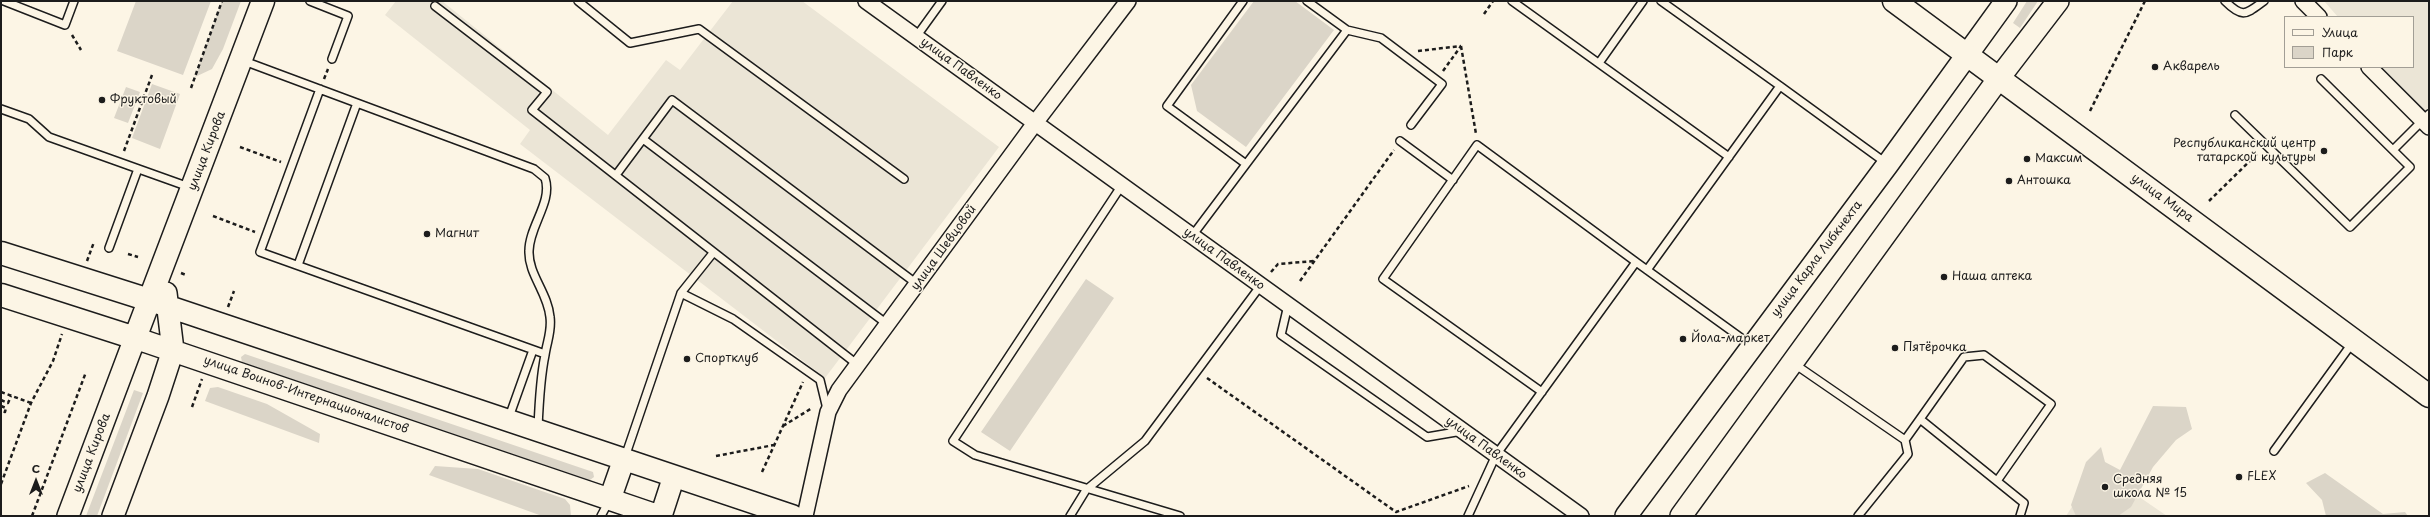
<!DOCTYPE html>
<html>
<head>
<meta charset="utf-8">
<style>
  body { margin:0 }
  #map { position:relative; width:2430px; height:517px; overflow:hidden; background:#fcf5e5; font-family:"Playpen Sans",sans-serif }
  canvas { display:block }
  .frame { position:absolute; inset:0; border:2px solid #1c1c1c; pointer-events:none }
  .legend { position:absolute; left:2284px; top:16px; width:130px; height:52px; box-sizing:border-box; background:#fcf5e5; border:1px solid #a29e95; margin:0; padding:5px 7px; list-style:none; font-size:12px; color:#1c1c1c }
  .legend li { display:flex; align-items:center; gap:8px; height:20px }
  .legend b { width:20px; border:1px solid #a29e95 }
  .north { position:absolute; left:16px; top:461px; width:40px; height:40px; -webkit-text-stroke:3px #fcf5e5; paint-order:stroke; rotate:0deg; font-size:11px; font-weight:700; line-height:16px; text-align:center; color:#1c1c1c }
  .north::after { content:''; display:block; margin:auto; width:14px; height:18px; background:#1c1c1c; clip-path:polygon(50% 0,100% 100%,50% 72%,0 100%) }
</style>
</head>
<body>
<div id="map">
<canvas width="2430" height="517"></canvas>
<div class="frame"></div>
<ul class="legend">
<li><b style="height:5px;background:#fcf5e5"></b>Улица</li>
<li><b style="height:11px;background:#dbd5c8"></b>Парк</li>
</ul>
<div class="north">С</div>
</div>
<script>
const ctx = document.querySelector('canvas').getContext('2d');
ctx.lineJoin = 'round';
function paint(path, color) { ctx.fillStyle = color; ctx.fill(path, 'evenodd'); }
function trace(path, color, width, dash) { ctx.strokeStyle = color; ctx.lineWidth = width; ctx.lineCap = dash ? 'butt' : 'round'; ctx.setLineDash(dash || []); ctx.stroke(path); }
function write(font, color, halo, rows, align = 'center') {
  ctx.font = font + ' "Playpen Sans",sans-serif'; ctx.lineWidth = 3; ctx.setLineDash([]); ctx.textBaseline = 'middle'; ctx.strokeStyle = halo; ctx.fillStyle = color; for (const [text, x, y, turn = 0] of rows) {
    ctx.save(); ctx.translate(x, y); ctx.rotate((+turn || 0) * Math.PI / 180); ctx.textAlign = isNaN(turn) ? turn : align; if (halo) ctx.strokeText(text, 0, 0); ctx.fillText(text, 0, 0); ctx.restore();
  }
}
const built = new Path2D(`
  M396,1H442L608,135L666,60L680,70L733,1H802L999,147L825,378L520,144L530,130L385,15Z
  M2324,1H2429V123L2380,67H2413V17H2338Z
  M2097,468L2167,516H2066Z`);
const green = new Path2D(`
  M136,1H211L183,75L117,51Z
  M222,1H241L223,49L212,69L195,77Z
  M1254,1H1295L1334,30L1246,147L1197,111L1191,85Z
  M2027,1H2038L2020,28L2013,23Z
  M152,84L180,94L160,149L132,138Z
  M126,87L140,92L128,123L114,118Z
  M1086,279L1114,298L1010,451L981,432Z
  M245,354L593,472L594,477L590,480L242,362L241,357Z
  M218,387L267,404L320,434L319,443L205,401L210,388Z
  M134,390L143,393L97,516H86Z
  M2153,406L2186,407L2192,429L2176,440L2153,467L2131,507L2118,516H2076L2071,505L2086,462L2101,447L2105,462L2120,470Z
  M435,466L478,469L565,499L570,505L571,516H542L429,475Z
  M2325,473L2383,514L2405,512L2408,516H2326L2322,500L2306,483Z`);
const path = new Path2D(`
  M1484,14L1493,1
  M72,35L81,50
  M1461,46L1476,134
  M1418,51L1461,46
  M1443,71L1461,46
  M324,79L328,69
  M191,88L222,1
  M2090,111L2145,1
  M240,147L281,162
  M124,151L152,75
  M2209,201L2257,154
  M213,216L255,232
  M128,254L138,257
  M87,261L94,242
  M1271,272L1278,264L1314,261
  M181,273L186,275
  M1300,281L1394,150
  M228,307L234,291
  M1207,378L1396,512L1469,486
  M1,392L31,403
  M1,400L8,403L11,396
  M1,406L6,408L5,412L1,411
  M192,407L202,379
  M783,426L812,408
  M716,456L774,445
  M762,472L803,382
  M1,484L31,403L53,361L62,334
  M32,516L86,372`);
const lane = new Path2D(`
  M4,1L65,25L74,1
  M310,1L348,16L332,59
  M578,1L630,43L699,29L904,179
  M1243,1L1167,106L1246,164
  M1307,1L1347,30L1381,38L1442,84L1411,125
  M1512,1L1729,157
  M1661,1L1780,86
  M2225,1C2243,19 2246,14 2264,1
  M435,6L547,92L532,110L858,365
  M916,37L942,1
  M244,61L534,169L545,178C553,202 529,226 529,251C528,274 548,293 550,317C552,331 547,341 545,355C540,379 539,404 538,428
  M1599,63L1643,1
  M320,89L260,252L545,354
  M1,109L29,119L49,137L189,187
  M2235,115L2350,227L2410,167L2321,79
  M643,139L887,324
  M1400,141L1453,180
  M2393,150L2429,114
  M616,175L672,100L917,284
  M1122,185L953,441L975,455L1180,516
  M1192,236L1347,30
  M109,248L138,169
  M298,265L357,103
  M1647,270L1780,86L1886,163
  M681,293L733,319L820,380L827,409
  M1288,305L1281,335L1427,437L1462,431
  M1793,363L1905,440L1908,454L1858,516
  M1542,392L1383,279L1477,145L1636,262
  M1920,419L1964,357L1984,355L2051,404L1997,481
  M508,420L533,350
  M1905,440L1920,419L2024,503L2020,516
  M2274,451L2353,342
  M625,457L681,293L713,253
  M601,516L609,501
  M1070,516L1086,490L1145,441L1261,285
  M1468,516L1496,455L1636,262L1751,345`);
const street = new Path2D(`
  M866,1L1581,516
  M2303,1L2319,17
  M2369,67L2429,127
  M805,516L828,412L839,390L1035,123L1128,1`);
const secondary = new Path2D(`
  M149,300L793,516
  M610,499L624,459
  M68,516L135,338L659,516
  M113,516L158,396L173,350L166,293
  M661,516L674,476
  M1626,516L1888,164L2006,1
  M1681,516L1999,78L2058,1`);
const primary = new Path2D(`
  M1894,1L2429,396
  M1,253L149,300
  M1,295L135,338L263,1`);
const markers = [
  [2155,67,4,"#1c1c1c"],
  [102,100,4,"#1c1c1c"],
  [2324,151,4,"#1c1c1c"],
  [2027,159,4,"#1c1c1c"],
  [2009,181,4,"#1c1c1c"],
  [427,234,4,"#1c1c1c"],
  [1944,277,4,"#1c1c1c"],
  [1683,339,4,"#1c1c1c"],
  [1895,348,4,"#1c1c1c"],
  [687,359,4,"#1c1c1c"],
  [2239,477,4,"#1c1c1c"],
  [2105,487,4,"#1c1c1c"]
];
const poiNames = [
  ["Акварель",2163,67],
  ["Фруктовый",110,100],
  ["Республиканский центр",2316,144,"right"],
  ["татарской культуры",2316,158,"right"],
  ["Максим",2035,159],
  ["Антошка",2017,181],
  ["Магнит",435,234],
  ["Наша аптека",1952,277],
  ["Йола-маркет",1691,339],
  ["Пятёрочка",1903,348],
  ["Спортклуб",695,359],
  ["FLEX",2247,477],
  ["Средняя",2113,480],
  ["школа № 15",2113,494]
];
const streetNames = [
  ["улица Павленко",961,69,36],
  ["улица Кирова",207,151,-69],
  ["улица Мира",2162,198,36],
  ["улица Шевцовой",944,248,-54],
  ["улица Павленко",1224,259,36],
  ["улица Карла Либкнехта",1817,259,-53],
  ["улица Воинов-Интернационалистов",306,395,19],
  ["улица Павленко",1486,448,36],
  ["улица Кирова",92,453,-69]
];
paint(built, '#ebe5d6');
paint(green, '#dbd5c8');
trace(lane, '#1c1c1c', 10);
trace(street, '#1c1c1c', 18);
trace(secondary, '#1c1c1c', 24);
trace(primary, '#1c1c1c', 25);
trace(path, '#1c1c1c', 2.5, [4, 3]);
trace(lane, '#fcf5e5', 7);
trace(street, '#fcf5e5', 15);
trace(secondary, '#fcf5e5', 21);
trace(primary, '#fcf5e5', 22);
for (const [x, y, r, color] of markers) { const dot = new Path2D(); dot.arc(x, y, r, 0, 2 * Math.PI); ctx.fillStyle = color; ctx.fill(dot); trace(dot, '#fcf5e5', 1.5); }
write('12px', '#1c1c1c', '#fcf5e5', poiNames, 'left');
write('12px', '#1c1c1c', '#fcf5e5', streetNames);
</script>
</body>
</html>
